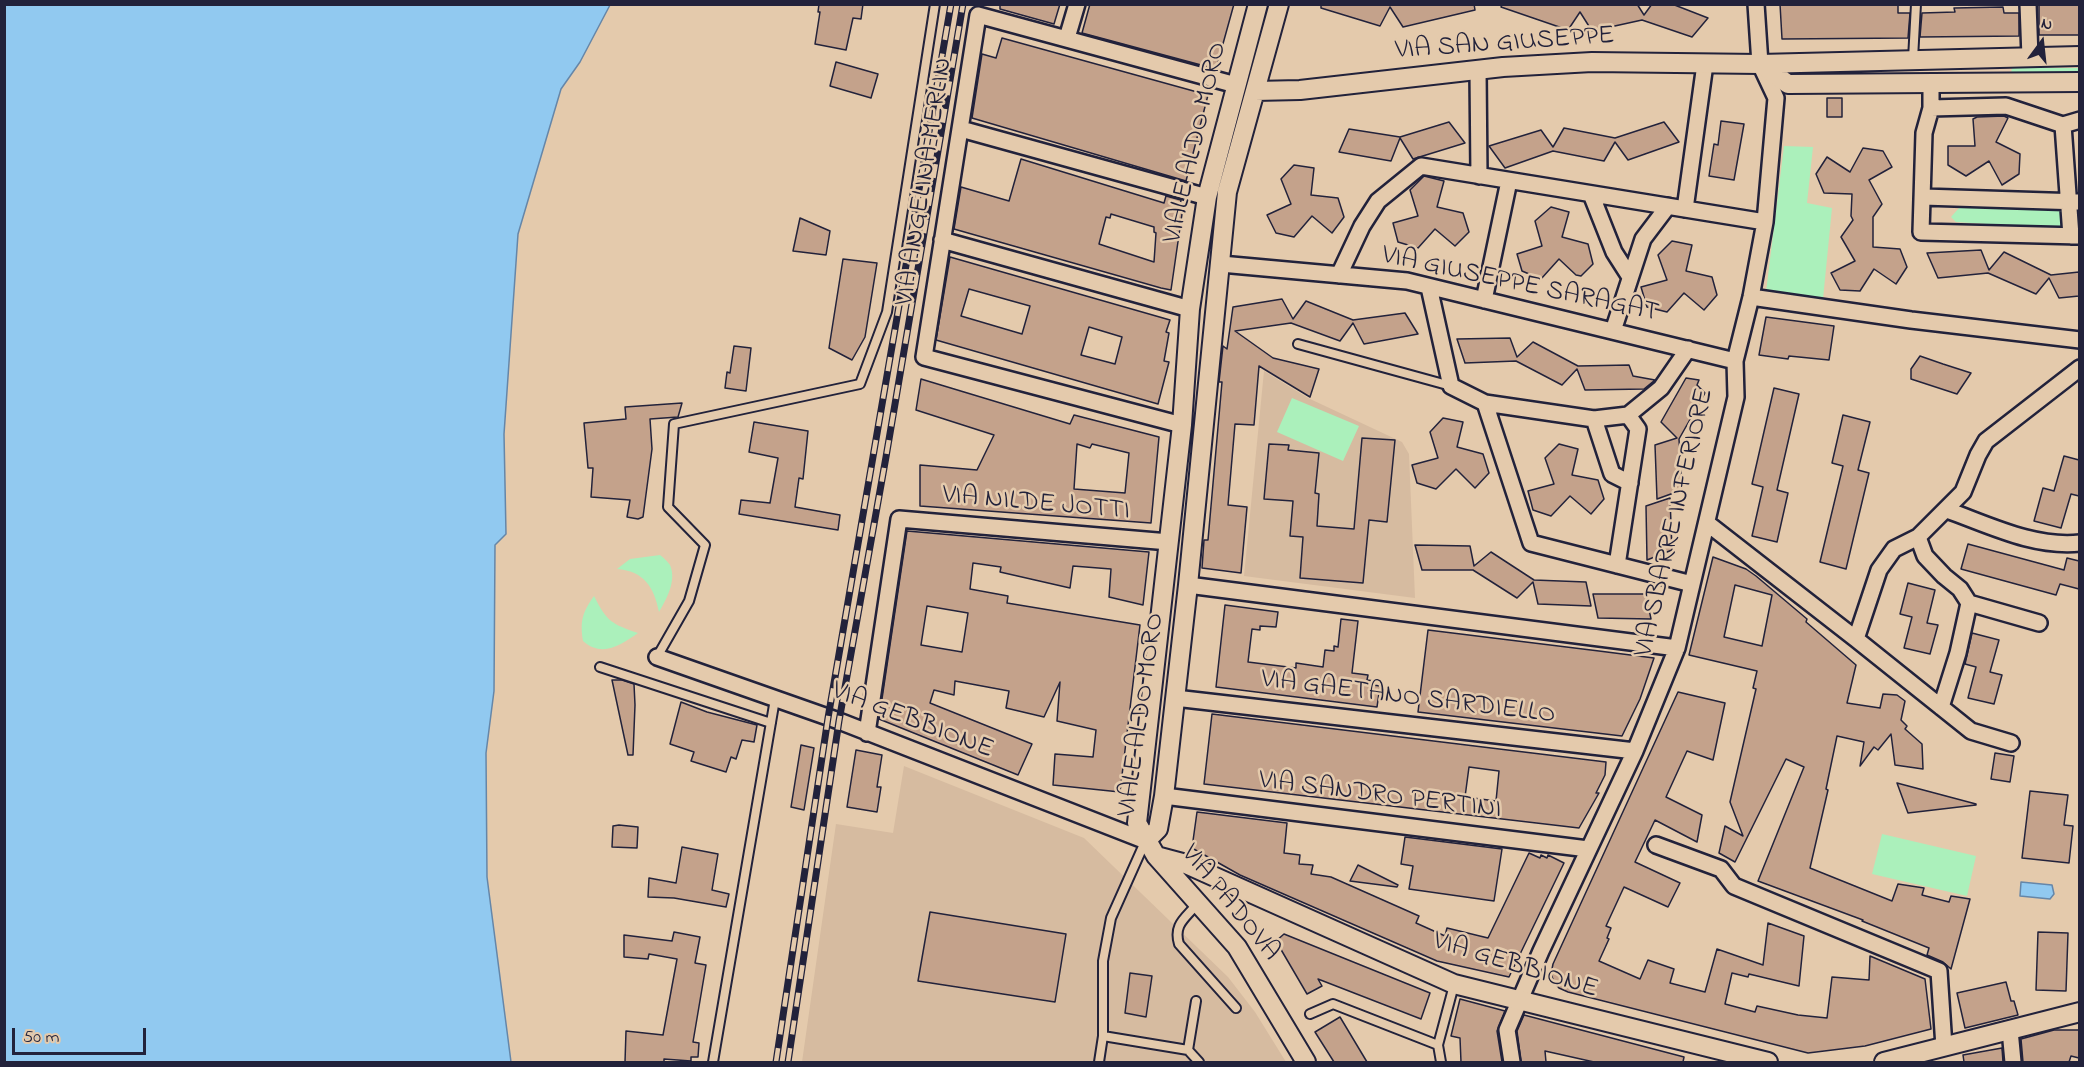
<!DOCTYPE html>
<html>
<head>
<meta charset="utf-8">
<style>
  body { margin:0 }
  #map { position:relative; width:2084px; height:1067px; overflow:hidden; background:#e4caac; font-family:"Indie Flower",sans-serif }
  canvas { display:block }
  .frame { position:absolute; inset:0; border:6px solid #22223b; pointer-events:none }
  .north { position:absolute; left:2012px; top:12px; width:60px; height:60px; -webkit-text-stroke:4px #e4caac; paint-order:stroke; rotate:15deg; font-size:16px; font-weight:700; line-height:24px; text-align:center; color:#22223b }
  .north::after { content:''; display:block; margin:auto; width:21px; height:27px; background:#22223b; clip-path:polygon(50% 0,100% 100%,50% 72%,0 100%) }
  .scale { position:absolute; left:12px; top:1028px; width:134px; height:27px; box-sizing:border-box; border:3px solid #22223b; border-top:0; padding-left:8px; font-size:18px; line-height:21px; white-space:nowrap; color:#22223b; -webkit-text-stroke:4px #e4caac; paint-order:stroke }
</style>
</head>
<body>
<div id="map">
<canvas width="2084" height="1067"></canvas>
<div class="frame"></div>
<div class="north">N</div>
<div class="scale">50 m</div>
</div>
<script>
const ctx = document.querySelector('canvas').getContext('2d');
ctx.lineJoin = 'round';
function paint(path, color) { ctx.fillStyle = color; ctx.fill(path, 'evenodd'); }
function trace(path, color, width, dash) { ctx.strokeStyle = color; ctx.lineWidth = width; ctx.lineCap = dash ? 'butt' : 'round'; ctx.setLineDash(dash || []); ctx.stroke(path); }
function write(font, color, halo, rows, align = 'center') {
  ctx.font = font + ' "Indie Flower",sans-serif'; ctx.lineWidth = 5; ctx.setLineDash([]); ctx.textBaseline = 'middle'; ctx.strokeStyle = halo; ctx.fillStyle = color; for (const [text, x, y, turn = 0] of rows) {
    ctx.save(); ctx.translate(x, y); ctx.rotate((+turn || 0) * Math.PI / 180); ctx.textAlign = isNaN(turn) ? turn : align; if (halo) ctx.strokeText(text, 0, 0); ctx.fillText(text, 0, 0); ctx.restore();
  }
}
const built = new Path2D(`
  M1264,371L1308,398L1402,442L1409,454L1415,598L1244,576Z
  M904,766L1084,838L1228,977L1255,1012L1286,1062H802L836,824L893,833Z`);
const green = new Path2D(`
  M2012,68H2079V74H2011Z
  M1784,146L1813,147L1807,203L1832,208L1823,299L1766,292Z
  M1967,206L2062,210V229L1956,222L1951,217L1959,208Z
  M1292,398L1359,426L1343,461L1277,432Z
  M660,555C663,557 668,562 670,565C677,581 666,600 659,612C654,587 644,571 617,569L630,559Z
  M594,596C607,622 612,624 638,633C621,645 602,658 583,641C580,621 582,613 594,596Z
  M1882,834L1976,856L1967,896L1872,874Z`);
const water = new Path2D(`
  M5,4L610,5L580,62L561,89L518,234L504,434L506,534L495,545L494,691L486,753L487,877L511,1062H5Z
  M2021,882L2052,885L2054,894L2050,899L2020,896Z`);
const building = new Path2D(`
  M819,4H863L861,19L853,18L846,50L815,44L820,12H818Z
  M1000,4H1060L1054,24L1000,9Z
  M1090,4H1234L1216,69L1082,33Z
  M1321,4H1474L1475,10L1403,27L1390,7L1380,26L1321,8Z
  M1502,4H1637L1644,15L1652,4H1672L1708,18L1692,37L1642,20L1592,31L1580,12L1568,30L1501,7Z
  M1780,4H1898V13H1910L1908,38L1782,39Z
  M2039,4H2079V35H2039Z
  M2003,7L2004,13H2019V36L1920,37L1922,13L1955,12L1954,8Z
  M1002,38L1208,95L1186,181L972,118L982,54L996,58Z
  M836,62L878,74L871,98L830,86Z
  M1827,98H1842V117H1827Z
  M2004,116L2008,118L1996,142L2020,154L2019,174L2002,185L1989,161L1966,176L1948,165V146H1975L1973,119L1977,117Z
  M1721,121L1744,124L1734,180L1709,176L1714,144L1718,145Z
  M1449,122L1465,143L1413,159L1400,138L1391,161L1339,152L1349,129L1400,137Z
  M1664,122L1679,142L1628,160L1615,142L1604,161L1553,151L1505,168L1489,146L1541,130L1553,147L1564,128L1615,138Z
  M1863,148L1883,151L1892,167L1869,180L1882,204L1873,217V247L1900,249L1907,267L1896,284L1874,269L1860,291L1840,290L1831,273L1855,261L1841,237L1853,220L1851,216L1852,194L1824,193L1816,174L1827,157L1850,172Z
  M1021,159L1164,203L1166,196L1181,200L1180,206L1183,207L1171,290L1161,288L954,229L961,187L1009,201ZM1111,214L1154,227V232L1156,233L1154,262L1099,244L1106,217L1110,218Z
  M1294,165L1314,168L1311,195L1338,198L1344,217L1332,233L1312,216L1294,237L1276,233L1267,215L1291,204L1281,179Z
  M1424,176L1444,181L1437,207L1463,213L1469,232L1455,246L1435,229L1418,248L1398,242L1393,223L1418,216L1410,190Z
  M1551,207L1569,212L1562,237L1588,244L1593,264L1581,276L1576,275L1559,259L1541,279L1522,271L1517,254L1542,246L1535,221Z
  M800,218L830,231L826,255L793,251Z
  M1672,241L1692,245L1686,271L1712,277L1717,295L1704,310L1684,293L1667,312L1647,307L1641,287L1667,280L1658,255Z
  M1981,250L1989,270L2004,252L2051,275L2079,272V296L2059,298L2049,278L2036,294L1988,273L1938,278L1927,253Z
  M950,257L1170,320L1166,332L1169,333L1164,361L1169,362L1158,404L936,340ZM969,289L1030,306L1022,334L961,316ZM1089,327L1122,337L1115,364L1081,355Z
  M843,259L877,263L865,337L852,360L829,348Z
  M1282,299L1293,319L1306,301L1353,320L1405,313L1418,334L1364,344L1353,323L1340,341L1291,323L1235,331L1273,358L1319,369L1310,397L1259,366L1254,425L1235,424L1228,505L1247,507L1241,573L1202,568L1204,540H1208L1222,382H1219L1223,346L1227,349L1233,307Z
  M1766,317L1834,326L1829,360L1789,356L1788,359L1759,355Z
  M1510,338L1517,357L1533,342L1578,366L1629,365L1633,376L1655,380L1644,389L1585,390L1577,369L1562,385L1516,361L1465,363L1457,339Z
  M734,346L751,348L746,391L725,388L727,372L730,373Z
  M1920,356L1943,364L1971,373L1957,394L1911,379V369Z
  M1686,378L1699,380L1697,385L1705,393L1679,439L1682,490L1657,499L1655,445L1677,438L1661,422Z
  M921,379L1070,424L1074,415L1159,437L1151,523L920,506V465L977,470L994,435L916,410ZM1077,444L1090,448L1092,444L1129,453L1125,493L1074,489Z
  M1774,388L1799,394L1777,490L1788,493L1777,542L1752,536L1763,487L1752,484Z
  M682,403L678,417L650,419L652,449L643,517L638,519L627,517L630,500L591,497L593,468H588L584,423L626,419L625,407Z
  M1843,415L1870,422L1858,470L1869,473L1846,569L1820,562L1843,466L1832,463Z
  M1443,418L1463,422L1457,447L1483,454L1489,473L1475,488L1456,469L1436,489L1417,483L1412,465L1438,458L1430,432Z
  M754,422L808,431L803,479L799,478L795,507L840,515L838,530L739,514L741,500L770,503L778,458L749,452Z
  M1362,438L1395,440L1387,522L1369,520L1363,583L1300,578L1303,537L1290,536L1293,501L1264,499L1269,444L1289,445L1288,450L1319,453L1315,493L1319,494L1317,526L1354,529Z
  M1559,444L1578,449L1572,475L1598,480L1604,499L1591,514L1570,496L1551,516L1533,510L1528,491L1554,484L1545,458Z
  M2064,456L2079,460V496L2071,494L2061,528L2034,521L2043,488L2054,491Z
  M1670,498L1672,550L1647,560L1646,506Z
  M907,531L1149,552L1143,605L1109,597L1111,569L1073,566L1070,588L1000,572L1001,567L973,563L970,589L1008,596L1007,603L1140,625L1120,792L1053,785L1055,754L1093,757L1096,730L1057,721L1060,682L1044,717L1006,708L1009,691L955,681L954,695L934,690L930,703L1032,744L1018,775L879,719ZM927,606L968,613L962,652L921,645Z
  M1968,544L2064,570L2067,558L2079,561V589L2060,584L2056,595L1961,569Z
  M1415,545L1470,546L1474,566L1491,552L1534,580L1586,582L1591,606L1538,604L1533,582L1517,598L1473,570H1422Z
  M1713,557L1746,569L1756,576L1807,619L1806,622L1856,665L1847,703L1880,708L1883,694L1897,695L1905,701L1901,720L1907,726L1905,729L1922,744L1923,769L1895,765L1891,734L1878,750L1874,747L1860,766L1864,742L1837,736L1826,789L1828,790L1810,868L1892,901L1898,884L1924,888L1922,895L1949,902L1951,896L1970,899L1951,969L1943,962L1927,955L1929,948L1862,921L1863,920L1758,881L1804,767L1786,759L1735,862L1719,853L1725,826L1743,836L1730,802L1756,689L1753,688L1757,671L1689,655ZM1735,585L1772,595L1762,646L1724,637Z
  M1908,583L1935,590L1927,623L1938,625L1930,654L1904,648L1912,617L1900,614Z
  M1593,594H1646L1651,619L1598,618Z
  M1225,605L1278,612L1276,627L1260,626V630L1252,629L1248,662L1296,668V663L1323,667L1325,650L1334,651V646L1338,647L1341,619L1358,621L1352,673L1368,675L1367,680L1374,681L1373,685L1380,686L1377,707L1216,687Z
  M1428,630L1599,651L1654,658L1640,699L1622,736L1418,712Z
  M1972,633L1999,640L1990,672L2002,675L1994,704L1968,698L1976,667L1965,664Z
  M612,680H622L634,684L635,705L633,755H628Z
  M1678,692L1725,703L1713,760L1687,751L1666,797L1702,815L1697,842L1655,820L1635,862L1680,883L1668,907L1624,887L1606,926L1611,928L1607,938L1609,939L1599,961L1640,979L1648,960L1674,969L1670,983L1705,992L1717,949L1763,965L1768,923L1804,936L1799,986L1749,974L1748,977L1732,973L1725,1004L1755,1012L1757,1006L1798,1015L1827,1018L1832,977L1869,980L1870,956L1925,979L1931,1029L1865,1046L1808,1053L1568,992L1559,988L1554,982L1551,974L1553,964Z
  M681,702L707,712L757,725L754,742L742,740L736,759L731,757L726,772L691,761L694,752L670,744Z
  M1212,714L1606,762L1605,775L1596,793H1599L1579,828L1204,784ZM1469,767L1499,771L1496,801L1465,797Z
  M801,745L814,748L804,810L791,807Z
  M856,750L882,755L877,787H881L877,812L847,807Z
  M1995,753L2014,756L2010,782L1991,779Z
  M1897,783L1976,804V805L1908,813Z
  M2030,791L2068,795L2064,825L2073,826L2069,863L2022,858Z
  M1197,812L1287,823L1284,853L1300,855L1299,864L1313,865L1311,874L1331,877L1419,916L1416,923L1445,936L1447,928L1488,938L1529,853L1540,858L1541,855L1547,858L1548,855L1564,863L1509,977L1437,961L1240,875L1192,848Z
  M619,825L638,827L637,848L612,847L613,826Z
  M1405,837L1502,849L1494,901L1409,889L1413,866L1401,864Z
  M682,847L718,854L712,890L729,894L726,907L674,898L648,897L649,878L676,883Z
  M1358,865L1398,885L1397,887L1350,881Z
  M930,912L1066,934L1055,1002L918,981Z
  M674,932L700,937L695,963L706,965L693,1042L699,1043L698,1057H691V1061L664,1059V1062H625L626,1031L663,1035L677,959L649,954L648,959L624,957V935L672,941Z
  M2038,932L2068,933L2066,991L2036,990Z
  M1284,934L1430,993L1421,1019L1318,979L1322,986L1307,994L1276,941Z
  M1130,973L1152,976L1146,1017L1125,1013Z
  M2006,982L2011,1001H2014L2018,1015L1965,1028L1957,993Z
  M1460,999L1505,1011L1497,1031L1502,1062H1461L1460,1038L1451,1036Z
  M1524,1015L1684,1057L1683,1062H1594L1545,1051L1546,1062H1521L1517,1031Z
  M1340,1017L1367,1062H1334L1315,1032Z
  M2054,1030H2079V1058L2071,1056L2069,1062H2023L2021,1039Z
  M2002,1048L2003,1062H1964L1963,1055Z`);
const service = new Path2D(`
  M1913,59L1916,4
  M1298,344L1451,386
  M657,657L689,601L705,545L668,507L674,424L860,384L887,312L935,4
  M600,667L771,723
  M1197,904C1186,918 1173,924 1179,944L1236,1008
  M1310,1014L1333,1004L1438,1045
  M1103,1036V961L1111,918L1145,842
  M1188,1050L1196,1001
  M713,1062L775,699
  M1099,1062L1103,1036L1188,1050L1199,1062
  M1441,1062L1438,1045L1454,985`);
const minor = new Path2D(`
  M2028,4L2030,57
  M1067,38L1077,4
  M1478,70L1479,176
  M1931,84V108L1924,133L1921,232L2080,236
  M1931,108L2006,106L2063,125L2071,236
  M2063,125L2080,120
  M961,129L1207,197
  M1591,194L1614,252L1630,277
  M1923,197L2080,202
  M1685,209L1705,64
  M942,240L1190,309
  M1221,264L1407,281L1735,361
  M1339,275L1362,226L1378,201L1421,166L1765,222
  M1429,287L1451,386L1485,403L1594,419L1628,415L1661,388L1688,349
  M1751,297L1911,320L2080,340
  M1484,300L1509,181
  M1613,331L1643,239L1668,206
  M1485,403L1531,543L1692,584
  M1594,419L1612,474L1630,483
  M1182,425L924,357L978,15L1236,85
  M1947,510C1989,525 2034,548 2080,543
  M1707,523L1856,639L1971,731L2011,743
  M1918,537L1925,556L1944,576L1960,589L1969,603L2039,623
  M1617,565L1638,429L1628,415
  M1188,585L1677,648
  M1856,639L1879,570L1894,549L1918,537L1963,492L1978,455L1986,441L2080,368
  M657,657L839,721L1146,841
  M1175,698L1635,751
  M1941,707L1958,653L1969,603
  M867,733L899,519L1169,542
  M1164,796L1588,849
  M1656,845L1721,869L1734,886L1939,971L1944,1047
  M2010,1030L2013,1062
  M1512,1062L1507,1030L1541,951L1635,751L1677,648L1736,397L1735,361L1751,297L1765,222L1776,98L1760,64L1756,4`);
const tertiary = new Path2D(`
  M1258,4L1207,197L1190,309L1182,425L1137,823L1156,856L1237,947L1306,1062
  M1760,64L1788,84L2080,82
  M1255,91L1300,90L1503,67L1592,62L1760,64L2080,56
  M1146,841L1158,829L1164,796L1188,585L1227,192L1279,4
  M1156,856L1186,864L1454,984L1768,1062
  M1884,1062L2080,1012`);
const rail = new Path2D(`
  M776,1062L828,718L951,4
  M788,1062L839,721L886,457L963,4`);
const streetNames = [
  ["VIA SAN GIUSEPPE",1505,45,-4],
  ["VIALE ALDO MORO",1197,143,-77],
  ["VIA ANGELINA MERLIN",926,182,-81],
  ["VIA GIUSEPPE SARAGAT",1520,286,12],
  ["VIA NILDE JOTTI",1036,505,5],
  ["VIA SBARRE INFERIORE",1676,523,-77],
  ["VIA GAETANO SARDIELLO",1408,699,7],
  ["VIALE ALDO MORO",1143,715,-82],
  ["VIA GEBBIONE",912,722,21],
  ["VIA SANDRO PERTINI",1380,797,7],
  ["VIA PADOVA",1229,904,51],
  ["VIA GEBBIONE",1515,967,17]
];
paint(built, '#d6bba0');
paint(green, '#abf0bb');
paint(water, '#91c9f0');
trace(water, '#6586a8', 1.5);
paint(building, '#c4a28b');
trace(building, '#22223b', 1.5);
trace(service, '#22223b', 12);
trace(minor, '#22223b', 20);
trace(tertiary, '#22223b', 22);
trace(service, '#e4caac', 8);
trace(minor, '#e4caac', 15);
trace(tertiary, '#e4caac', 18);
trace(rail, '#22223b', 7);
trace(rail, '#e4caac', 4.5, [14]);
write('27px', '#22223b', '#e4caac', streetNames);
</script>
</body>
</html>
